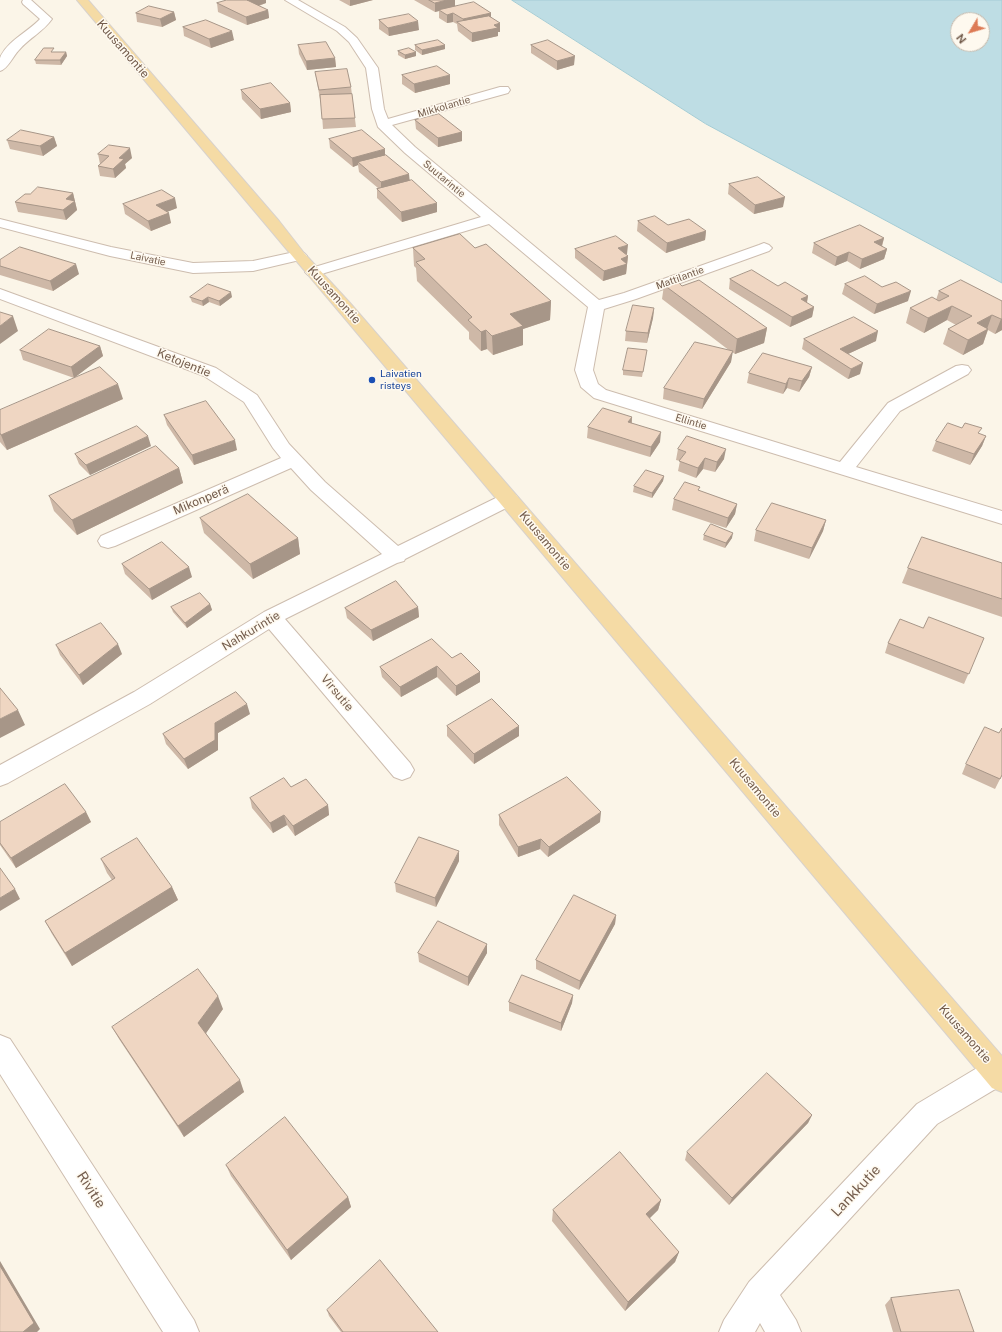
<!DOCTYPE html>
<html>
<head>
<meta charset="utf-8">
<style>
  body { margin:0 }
  #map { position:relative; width:1002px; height:1332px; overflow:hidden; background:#fbf5e8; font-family:"Public Sans",sans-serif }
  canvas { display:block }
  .north { position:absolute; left:950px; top:12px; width:40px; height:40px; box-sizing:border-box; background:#fef9ef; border:1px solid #c7bbae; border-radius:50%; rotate:232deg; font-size:11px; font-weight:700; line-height:16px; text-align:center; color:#745d4d }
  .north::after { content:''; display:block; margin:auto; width:14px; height:18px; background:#dd7a55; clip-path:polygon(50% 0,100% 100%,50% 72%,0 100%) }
</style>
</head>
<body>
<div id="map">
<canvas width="1002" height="1332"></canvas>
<div class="north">N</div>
</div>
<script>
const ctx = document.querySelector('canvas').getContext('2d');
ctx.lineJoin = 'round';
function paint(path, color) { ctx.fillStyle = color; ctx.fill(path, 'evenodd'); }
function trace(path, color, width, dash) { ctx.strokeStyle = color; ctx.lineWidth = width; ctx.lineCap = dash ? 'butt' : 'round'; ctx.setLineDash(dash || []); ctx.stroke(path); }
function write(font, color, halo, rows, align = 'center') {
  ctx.font = font + ' "Public Sans",sans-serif'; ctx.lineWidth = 3; ctx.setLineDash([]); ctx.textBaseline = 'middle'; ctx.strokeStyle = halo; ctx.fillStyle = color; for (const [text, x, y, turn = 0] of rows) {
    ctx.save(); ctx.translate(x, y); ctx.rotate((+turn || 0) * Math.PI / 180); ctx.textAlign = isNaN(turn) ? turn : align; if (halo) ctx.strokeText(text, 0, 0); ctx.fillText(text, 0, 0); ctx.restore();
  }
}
const water = new Path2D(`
  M512,0H1002V283L706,124ZM958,20H982V44H958Z`);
const minor = new Path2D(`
  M23,0H31L52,19C43,32 29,38 19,50C13,56 8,69 0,71C0,67 0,61 0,58C6,42 29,31 40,19L23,4L22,2Z
  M285,0H298L345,27L357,38L378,68L384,109L388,119L500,87H508L510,90L508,93L392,125L415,147L599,300L624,293L759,245L764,243L769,245L772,248L769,251L636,299L604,309L593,370L598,384L606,390L840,462L888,403L956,366L962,365L968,366L971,370L968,374L900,411L856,467L1002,511V524L594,398L581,387L575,370L588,307L489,224L318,275L313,277L308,275L305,272L308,269L481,217L405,153L378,127L372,109L366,68L349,42L337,31Z
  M0,219L111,247L193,263L253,261L299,251L304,253L307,256L304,259L253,271L193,273L110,256L0,227Z
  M0,289L216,368L257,395L289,444L325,482L398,546L502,495L509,493L516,495L519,499L516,503L405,559L404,561L397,563L285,619L410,763L414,770L410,777L402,780L394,777L269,629L150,704L8,783L0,786V765L134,692L264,612L382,554L311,490L291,468L115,546L108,548L101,546L98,541L101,536L281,458L273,448L244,402L204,376L0,299Z
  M0,1035L10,1039L194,1320L199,1332H163L0,1074Z
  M997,1058L1002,1060V1085L937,1124L780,1295L796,1320L801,1332H765L760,1323L755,1332H719L724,1320L749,1282L917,1104L987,1062Z`);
const primary = new Path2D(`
  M77,0H88L279,221L304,253L350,303L1002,1056V1092L992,1088Z`);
const wall = new Path2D(`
  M339,0H373L350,6Z
  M414,0H455V6L491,13V17L500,32H498V36L472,42L458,31L457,24L453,22L447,23L439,18V11L435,12Z
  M217,3H266L259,6L268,10L269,18L247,25L218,12Z
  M174,12L176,20L162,27L137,22L136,13Z
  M379,20L419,30L389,36L379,29Z
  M183,27L234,40L211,48L184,36Z
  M298,45L335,58L336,67L307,70L299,54Z
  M415,45H445V49L422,55L415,50Z
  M531,45L574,65L557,70L531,53Z
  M398,51L416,52V56L405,59L398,55Z
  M55,52H66L67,56L61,65L36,64L35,60Z
  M315,72L351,87L356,127L323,129L321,99H320Z
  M402,75L450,84L415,93L402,84Z
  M241,90L290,103L291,112L261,119L242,99Z
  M415,120L462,132V141L438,147L416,129Z
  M54,137L57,146L43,156L10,149L7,140Z
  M329,139L385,155L410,180L437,212L402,222L377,198V189L378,188L359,172L358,165L353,167L330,148Z
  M98,154L132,158L125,164L126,168L115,178L100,176L98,166L100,164Z
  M729,184L783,207L754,214L728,194Z
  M73,193L77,210L66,220L18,212L15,202Z
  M123,204L177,208L167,212L171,223L151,231L125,214Z
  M638,221L706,231L705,240L666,253L637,231Z
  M884,238L882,247L887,249L884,259L860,269L847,261L835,266L812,253L814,243Z
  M413,248H475L551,301L550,320L523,329V345L493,355L487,349L481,351L469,339V332L417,281L416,268L414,266Z
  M575,249L627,254L626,255L628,256L626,274L603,281L575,258Z
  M0,260L79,274L53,291L0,275Z
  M730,279L778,286L808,296L807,303L814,307L812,317L790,327L729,289Z
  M845,284L882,287L908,301L874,314L842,294Z
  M664,285L682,286L767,328L764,343L735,354L732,352L731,362L702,409L663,399L664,388L730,351L662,299Z
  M939,291L1002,301V330L995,334L988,330L983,344L963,355L943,344L948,329L956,325L947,320L924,333L906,323L910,308L936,300Z
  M190,297H232L220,306L209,302L203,306L192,302Z
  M654,308L653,318L647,343L625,341L626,331Z
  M804,339L876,341L848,354L860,374L848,379L802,349Z
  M100,346L103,356L74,378L23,360L20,350Z
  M646,355L642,377L623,375V370Z
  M812,367L809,377L799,392L787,388L783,394L747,383L749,373Z
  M123,399L7,450L0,442V410Z
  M164,415L237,450L194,465L167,425Z
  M632,417V423L660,442L650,457L587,438L588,427Z
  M980,434L986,436L982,446L970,465L932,451L936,441Z
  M151,446L90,475L79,464L75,454Z
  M678,449L724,459L715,472L703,469L696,478L678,471L680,461L676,460Z
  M179,468L183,483L77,535L54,511L49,496Z
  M664,476L663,481L652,498L633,492L634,486Z
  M699,491L737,504L735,514L726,528L672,510L674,499Z
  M200,518L298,538L300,554L253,579L204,533Z
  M826,520L823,531L809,559L754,541L756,530Z
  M704,535L732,538L725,548L703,540Z
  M1002,563V617L902,583L908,568Z
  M122,564L192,577L152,600L125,574Z
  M210,604L212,610L187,628L173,612L171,607Z
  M418,607L419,617L373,641L347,618L345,608Z
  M923,628L984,638L964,684L885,653L888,643Z
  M56,645L122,654L83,685L60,655Z
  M452,658L480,672V682L456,696L437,677L401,697L382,677L380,667Z
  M250,714L218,733V750L188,769L166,744L163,734Z
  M447,726L519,736L474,764L447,736Z
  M966,764L1002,775L995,789L962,774Z
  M291,787L328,805L329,815L295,836L287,825L273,833L252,808L250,798Z
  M86,812L91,822L16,868L0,845V822Z
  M499,815L600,822L548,857L540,849L518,857L499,825Z
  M101,859L172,887L178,900L72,966L52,934L45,921L112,880L107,873Z
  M459,861L436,907L396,892L395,883Z
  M616,915L615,924L579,990L536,969V960Z
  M487,944V953L468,986L419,962L418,953Z
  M573,995L572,1003L561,1031L509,1011V1002Z
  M223,1009L206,1033L244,1092L184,1137L119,1039L112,1027Z
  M812,1115L808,1123L729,1205L685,1160L687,1152Z
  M226,1165L348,1197L351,1207L291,1260L231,1176Z
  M661,1200L658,1210L649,1218L679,1252L675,1262L625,1311L552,1221L553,1210Z
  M891,1298L974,1332H893L885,1305Z
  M327,1310L438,1332H341L329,1316Z`);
const shadedWall = new Path2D(`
  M247,0H266V3L248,9Z
  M350,0H373L350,6Z
  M447,0H455V6L439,10V11L435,12V3Z
  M268,10L269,18L247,25L246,17Z
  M174,12L176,20L162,27L160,19Z
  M453,13V22L447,23V15Z
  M491,13V21L463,26V19Z
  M418,21L419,30L389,36L388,28Z
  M500,23V32H498V36L472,42V33L494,25Z
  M232,31L234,40L211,48L209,39Z
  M445,45V49L422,55V50Z
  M66,52L67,56L61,65L60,60Z
  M416,52V56L405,59V55Z
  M575,56L574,65L557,70V61Z
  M335,58L336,67L307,70L306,61Z
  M450,75V84L415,93L414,84Z
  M290,103L291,112L261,119L260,109Z
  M462,132V141L438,147V138Z
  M54,137L57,146L43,156L40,146Z
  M130,148L132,158L125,164L126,168L115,178L113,169L119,158Z
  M385,149V158L358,162V165L353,167L352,158Z
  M409,174L410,184L381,191V182Z
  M73,193L77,210L66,220L63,210L66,199Z
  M785,197L783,207L754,214L755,205Z
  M175,198L177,208L159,215L156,205Z
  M437,203V212L402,222L401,212Z
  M169,213L171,223L151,231L148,221Z
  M706,231L705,240L666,253L667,243Z
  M884,238L881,248L874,242Z
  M628,245L627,254L617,258L618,248Z
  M887,249L884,259L860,269L862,259Z
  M849,252L847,261L835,266L837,257Z
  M628,256L626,274L603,281L604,271L621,259Z
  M76,264L79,274L53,291L50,281Z
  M911,291L908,301L874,314L877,304Z
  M231,292L232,297L220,306L219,301Z
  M808,296L806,306L801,299Z
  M208,297L209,302L203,306L202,301Z
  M551,301L550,320L523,329V345L493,355L492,336L510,314Z
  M952,306L947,320L924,333L928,318Z
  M814,307L812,317L790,327L792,317Z
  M654,308L653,318L647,343L648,333Z
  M992,315L987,329L977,323Z
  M13,316L18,331L0,344V326Z
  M1001,319H1002V330L995,334Z
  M767,328L764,343L735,354L737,339Z
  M988,329L983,344L963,355L968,340Z
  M486,330L487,349L481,351V332Z
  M878,331L876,341L837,359L840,349Z
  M100,346L103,356L74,378L71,367Z
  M733,351L731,362L702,409L704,399Z
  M863,363L860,374L848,379L851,369Z
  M812,367L809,377L799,392L802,381Z
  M789,378L787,388L783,394L786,384Z
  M118,384L123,399L7,450L1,435Z
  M632,417L631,427L628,422Z
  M661,432L660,442L650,457L651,447Z
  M148,436L151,446L90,475L86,465Z
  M986,436L982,446L970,465L974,454Z
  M235,440L237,450L194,465L192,455Z
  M726,449L724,459L715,472L717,462Z
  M705,458L703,469L696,478L698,468Z
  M179,468L183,483L77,535L72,520Z
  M664,476L663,481L652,498V493Z
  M737,504L735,514L726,528L728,518Z
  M826,520L823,531L809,559L812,548Z
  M733,533L732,538L725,548L726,543Z
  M298,538L300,554L253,579L250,564Z
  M189,567L192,577L152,600L149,589Z
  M210,604L212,610L187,628L185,623Z
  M418,607L419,617L373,641L371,630Z
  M118,644L122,654L83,685L79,675Z
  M437,666V677L401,697L400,687Z
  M480,672V682L456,696V686Z
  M247,704L250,714L218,733V750L188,769L184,759L215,723Z
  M18,710L25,725L0,738V719Z
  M519,726V736L474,764V754Z
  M328,805L329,815L295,836L293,826Z
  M86,812L91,822L16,868L11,858Z
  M601,812L600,822L548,857L549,847Z
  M284,815L287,825L273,833L270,823Z
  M541,839L540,849L518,857V847Z
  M459,851V861L436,907L435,898Z
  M172,887L178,900L72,966L65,953Z
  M15,889L20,899L0,911V898Z
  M616,915L615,924L579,990L580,981Z
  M487,944V953L468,986V977Z
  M573,995L572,1003L561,1031V1023Z
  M218,996L223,1009L204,1036L198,1023Z
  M240,1080L244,1092L184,1137L178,1126Z
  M812,1115L808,1123L729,1205L732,1198Z
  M348,1197L351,1207L291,1260L287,1250Z
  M661,1200L658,1210L643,1225L646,1214Z
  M679,1252L675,1262L625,1311L628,1302Z
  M0,1261L40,1329L37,1332H23L0,1266Z`);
const building = new Path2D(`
  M227,0H249H247L268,10L246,17L217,3Z
  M429,0H447L435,3Z
  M474,2L491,13L463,19L453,13L447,15L439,10Z
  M149,6L174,12L160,19L136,13Z
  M409,14L418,21L388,28L379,20Z
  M489,16L500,23L494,25L498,28L472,33L457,22Z
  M206,20L232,31L209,39L183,27Z
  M438,40L445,45L422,50L415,45Z
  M548,40L575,56L557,61L531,45Z
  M326,42L335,58L306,61L298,45Z
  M44,48H54L51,52H66L60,60H35Z
  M409,48L416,52L405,55L398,51Z
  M437,66L450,75L414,84L402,75Z
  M347,69L351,87L319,90L315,72Z
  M271,83L290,103L260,109L241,90Z
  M352,94L355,118L322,119L320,95Z
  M439,114L462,132L438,138L415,120Z
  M21,130L54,137L40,146L7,140Z
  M362,130L385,149L352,158L329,139Z
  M109,145L130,148L119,158L124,159L113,169L98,166L109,156L98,154Z
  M386,155L409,174L381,182L358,162Z
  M758,177L785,197L755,205L729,184Z
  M412,180L437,203L401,212L377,189Z
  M38,187L73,193L66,199L75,201L63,210L15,202L25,194H30Z
  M162,190L175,198L156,205L169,213L148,221L123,204Z
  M655,216L668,225L689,219L706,231L667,243L638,221Z
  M860,225L884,238L874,242L887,249L862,259L849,252L837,257L814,243Z
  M460,234L475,248L486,244L551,301L510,314L523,326L492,336L486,330L481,332L468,320L472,317L416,262L425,259L413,248Z
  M616,236L628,245L618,248L628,256L621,259L627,264L604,271L575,249Z
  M20,247L76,264L50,281L0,266V260Z
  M752,270L778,286L785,282L808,296L801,299L814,307L792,317L730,279Z
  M865,276L882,287L896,282L911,291L877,304L845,284Z
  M676,280L682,286L699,280L767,328L737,339L664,285Z
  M961,280L1002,301V319H1001L992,315L977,323L988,329L968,340L948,329L972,316L952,306L928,318L910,308L932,297L939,301L949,296L939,291Z
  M208,284L231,292L219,301L208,297L202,301L190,297Z
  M633,305L654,308L648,333L626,331Z
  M0,312L13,316L0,326Z
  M854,317L878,331L840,349L863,363L851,369L804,339Z
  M49,329L100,346L71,367L20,350Z
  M695,342L733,351L704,399L664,388Z
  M628,348L647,350L643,372L623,370Z
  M763,353L812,367L802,381L789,378L786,384L749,373Z
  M100,367L118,384L1,435L0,433V410Z
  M206,401L235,440L192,455L164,415Z
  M603,408L632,417L628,422L661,432L651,447L588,427Z
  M948,423L962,428L965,423L982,428L978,433L986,436L974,454L936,441Z
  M137,426L148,436L86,465L75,454Z
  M687,436L726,449L717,462L705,458L698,468L679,461L686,452L678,449Z
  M156,446L179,468L72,520L49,496Z
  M646,470L664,476L652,493L634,486Z
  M685,482L700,487L698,490L737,504L728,518L674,499Z
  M248,494L298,538L250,564L200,518Z
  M772,503L826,520L812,548L756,530Z
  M711,524L733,533L726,543L704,535Z
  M922,537L1002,563V599L908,568Z
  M162,542L189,567L149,589L122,564Z
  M396,581L418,607L371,630L345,608Z
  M200,593L210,604L185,623L171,607Z
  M929,617L984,638L969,674L888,643L900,619L923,628Z
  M101,623L118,644L79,675L56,645Z
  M432,639L452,658L461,653L480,672L456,686L437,666L400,687L380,667Z
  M0,688L18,710L0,719Z
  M236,692L247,704L215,723V740L184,759L163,734Z
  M492,699L519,726L474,754L447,726Z
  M985,727L999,733L1002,728V775L1000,779L966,764Z
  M567,777L601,812L549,847L541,839L518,847L499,815Z
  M284,778L291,787L306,779L328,805L293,826L284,815L270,823L250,798Z
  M65,784L86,812L11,858L0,843V822Z
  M419,837L459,851L435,898L395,883Z
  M137,838L172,887L65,953L45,921L115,878L101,859Z
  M0,868L15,889L0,898Z
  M574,895L616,915L580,981L536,960Z
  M438,921L487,944L468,977L418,953Z
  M198,969L218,996L198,1023L240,1080L178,1126L112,1027Z
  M522,975L573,995L561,1023L509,1002Z
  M767,1073L812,1115L732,1198L687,1152Z
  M285,1117L348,1197L287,1250L226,1165Z
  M620,1152L661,1200L646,1214L679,1252L628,1302L553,1210Z
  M380,1260L438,1332H343L327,1310Z
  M0,1266L34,1323L23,1332H0Z
  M959,1290L974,1332H901L891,1298Z`);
const markers = [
  [372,380,4,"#1a4fb4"]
];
const farStreetnames = [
  ["Mikkolantie",444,107,-16],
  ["Suutarintie",444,179,40],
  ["Laivatie",148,259,12],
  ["Mattilantie",680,278,-20],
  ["Ellintie",691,422,17]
];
const farTransitnames = [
  ["Laivatien",380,374],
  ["risteys",380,386]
];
const streetNames = [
  ["Kuusamontie",123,49,49],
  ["Kuusamontie",334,295,48],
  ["Ketojentie",184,363,22],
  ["Mikonperä",201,500,-23],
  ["Kuusamontie",545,541,50],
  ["Nahkurintie",251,631,-31],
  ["Virsutie",337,693,50],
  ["Kuusamontie",755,788,50],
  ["Kuusamontie",965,1034,49]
];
const nearStreetnames = [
  ["Rivitie",91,1190,57],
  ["Lankkutie",856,1191,-47]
];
paint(water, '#bedde4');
trace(water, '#a4ccd5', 1);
trace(minor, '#cdbdaf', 2);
trace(primary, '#d8d2cd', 2);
paint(minor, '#fff');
paint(primary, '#f5dba5');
paint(wall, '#ceb8a7');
paint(shadedWall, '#a79688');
paint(building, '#efd6c2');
trace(building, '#a79688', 1);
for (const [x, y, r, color] of markers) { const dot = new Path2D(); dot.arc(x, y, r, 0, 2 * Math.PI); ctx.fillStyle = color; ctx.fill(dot); trace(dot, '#fef9ef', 1.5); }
write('10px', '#745d4d', '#fef9ef', farStreetnames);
write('10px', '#164399', '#fef9ef', farTransitnames, 'left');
write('12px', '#745d4d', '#fef9ef', streetNames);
write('14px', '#745d4d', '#fef9ef', nearStreetnames);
</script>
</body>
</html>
